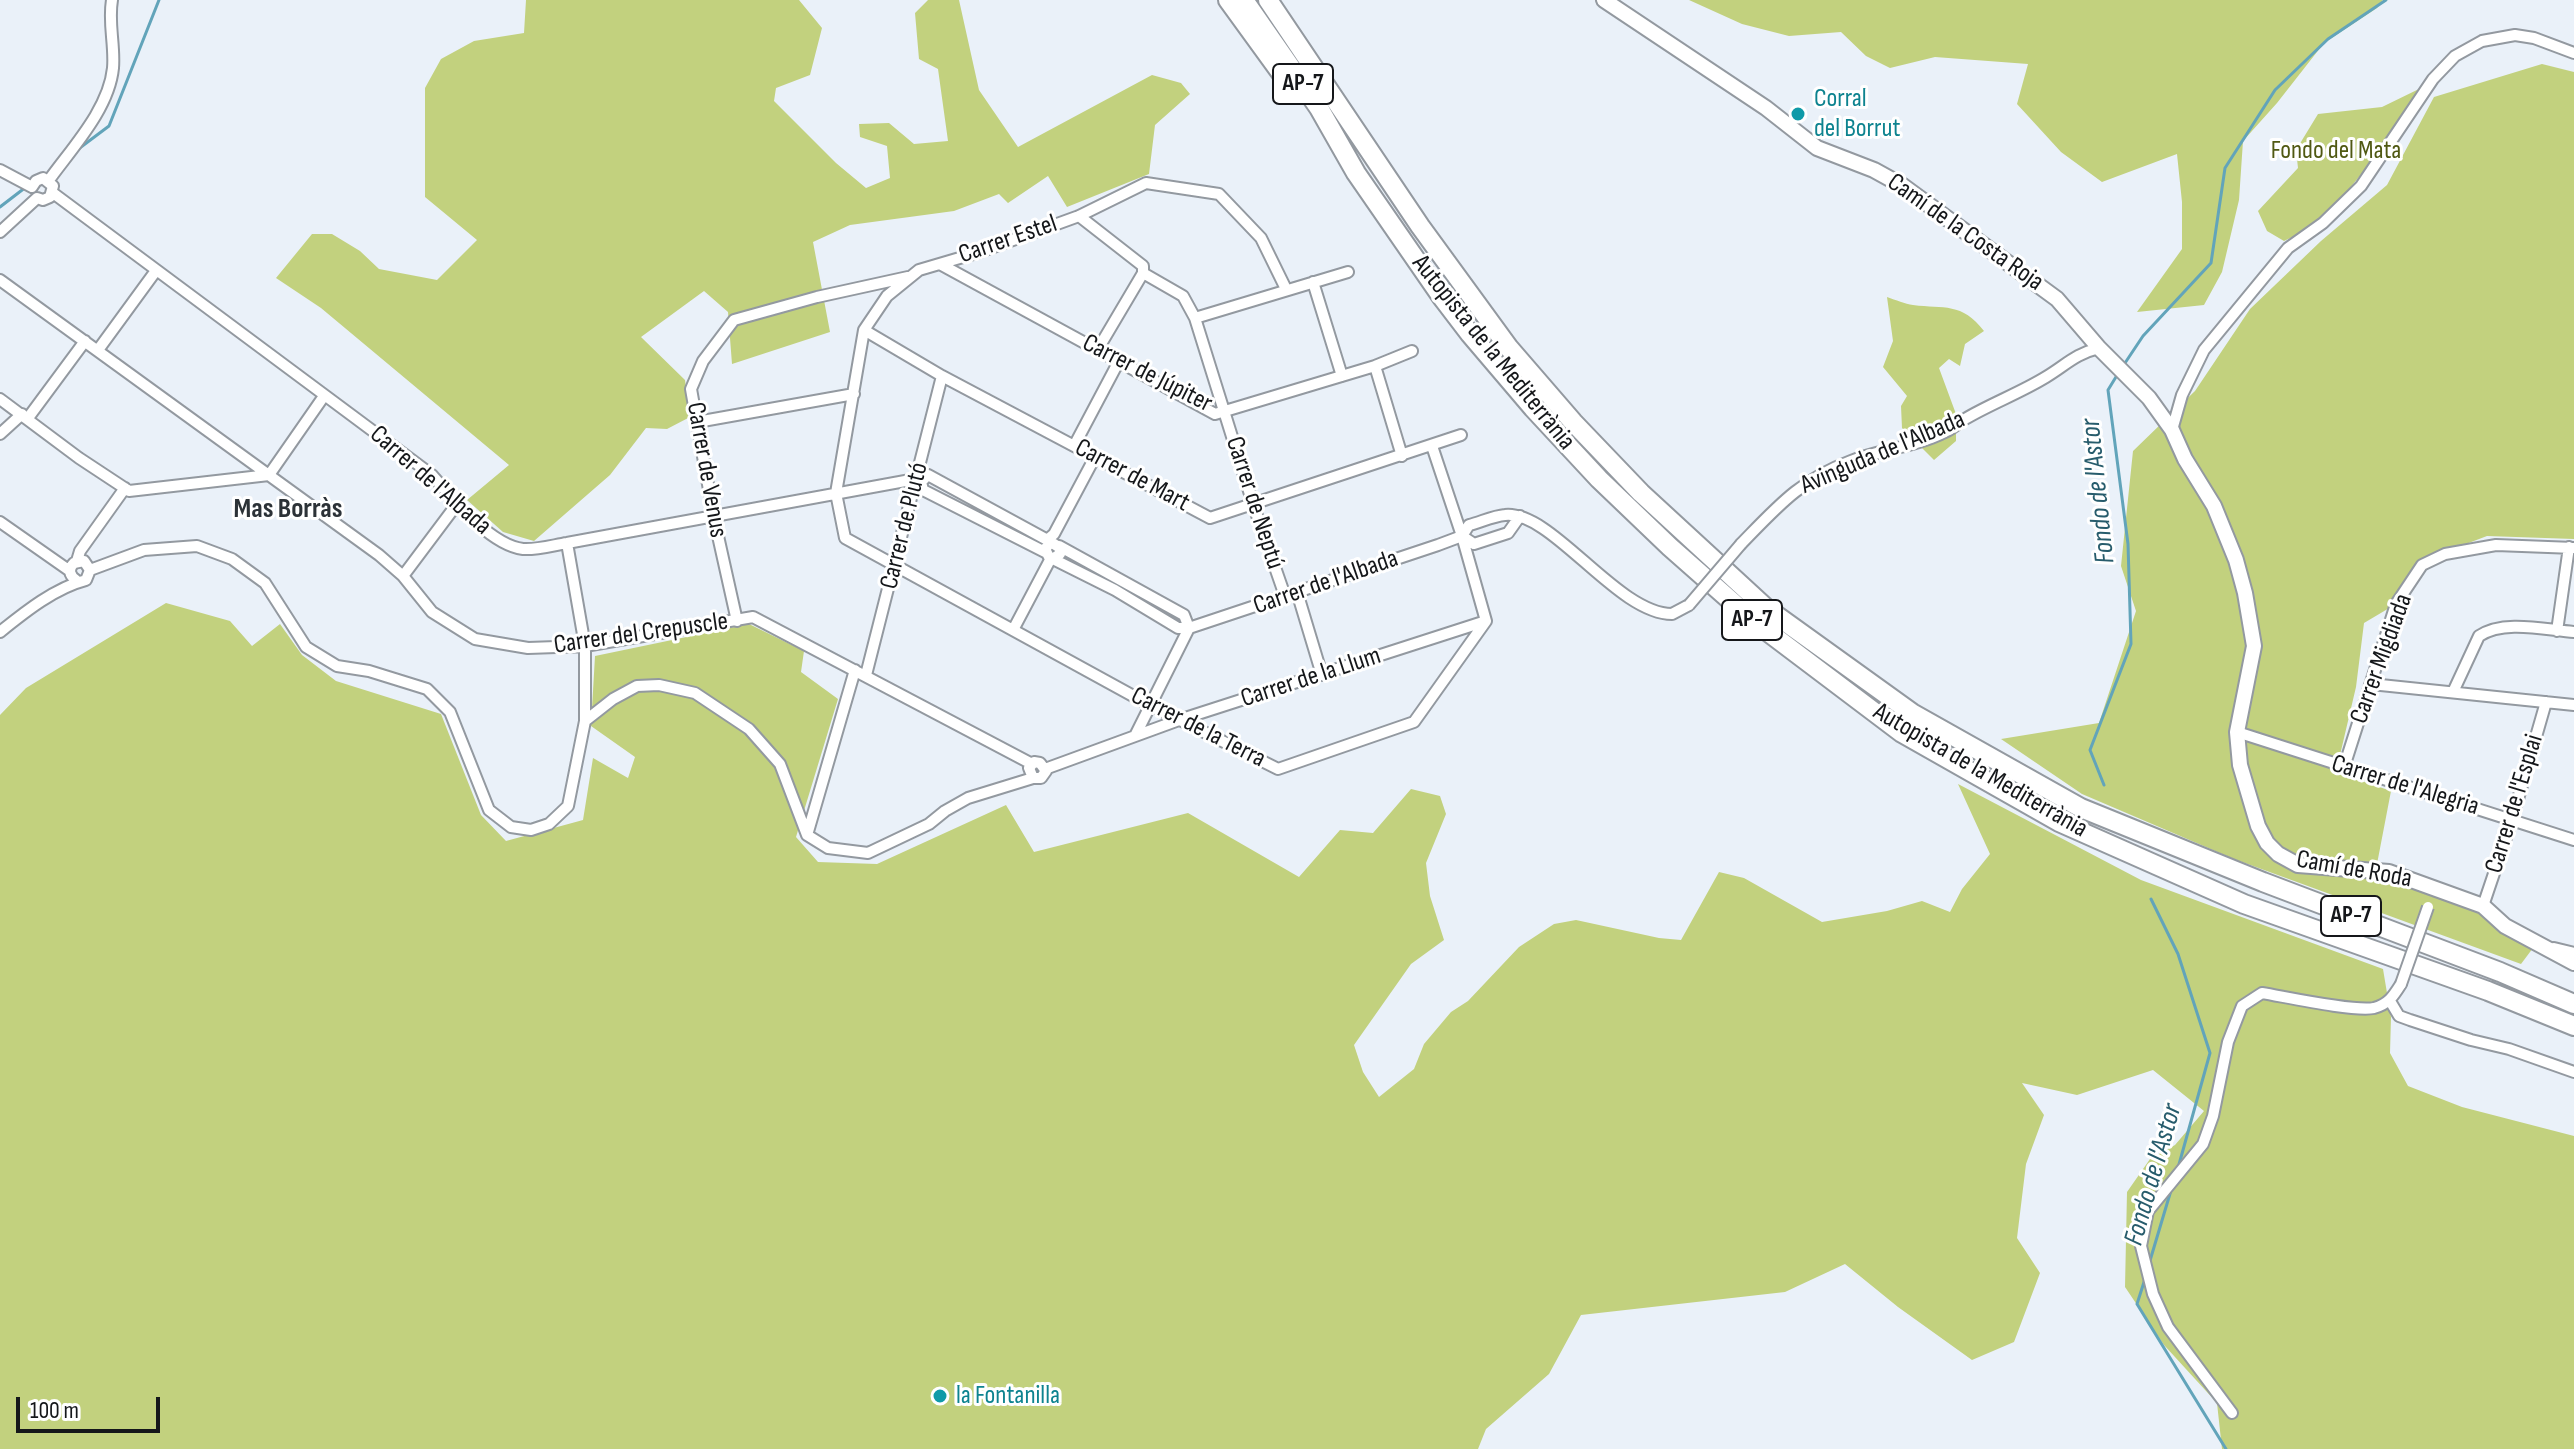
<!DOCTYPE html>
<html>
<head>
<meta charset="utf-8">
<style>
  body { margin:0 }
  #map { position:relative; width:2574px; height:1449px; overflow:hidden; background:#eaf1f9; font-family:"Sofia Sans Condensed",sans-serif }
  canvas { display:block }
  .scale { position:absolute; left:16px; top:1397px; width:144px; height:36px; box-sizing:border-box; border:4px solid #15171a; border-top:0; padding-left:10px; font-size:24px; line-height:28px; white-space:nowrap; color:#15171a; -webkit-text-stroke:6px #fff; paint-order:stroke }
</style>
</head>
<body>
<div id="map">
<canvas width="2574" height="1449"></canvas>
<div class="scale">100 m</div>
</div>
<script>
const ctx = document.querySelector('canvas').getContext('2d');
ctx.lineJoin = 'round';
function paint(path, color) { ctx.fillStyle = color; ctx.fill(path, 'evenodd'); }
function trace(path, color, width, dash) { ctx.strokeStyle = color; ctx.lineWidth = width; ctx.lineCap = dash ? 'butt' : 'round'; ctx.setLineDash(dash || []); ctx.stroke(path); }
function write(font, color, halo, rows, align = 'center') {
  ctx.font = font + ' "Sofia Sans Condensed",sans-serif'; ctx.lineWidth = 6; ctx.setLineDash([]); ctx.textBaseline = 'middle'; ctx.strokeStyle = halo; ctx.fillStyle = color; for (const [text, x, y, turn = 0] of rows) {
    ctx.save(); ctx.translate(x, y); ctx.rotate((+turn || 0) * Math.PI / 180); ctx.textAlign = isNaN(turn) ? turn : align; if (halo) ctx.strokeText(text, 0, 0); ctx.fillText(text, 0, 0); ctx.restore();
  }
}
const green = new Path2D(`
  M526,0H799L822,28L810,75L776,88L774,101L836,163L866,188L890,178L887,146L860,137L859,124L889,123L914,144L948,141L938,69L919,59L915,13L928,0H959L979,90L1018,147L1152,75L1181,83L1190,94L1155,125L1149,174L1067,207L1048,176L1008,203L999,194L954,211L850,225L813,242L830,332L732,364L728,312L704,291L641,337L685,380L690,417L667,429L646,428L610,475L534,541L503,532L467,500L509,465L321,308L276,278L312,234H332L360,251L379,269L437,280L477,240L425,197V88L441,59L474,41L524,33Z
  M1689,0H2383L2377,8L2324,43L2277,103L2243,141L2239,200L2222,272L2204,305L2137,312L2182,249V202L2177,154L2102,182L2061,152L2017,104L2028,64L1935,57L1890,68L1866,56L1841,32L1789,36L1742,24Z
  M2542,64L2574,72V539L2487,536L2416,563L2396,604L2364,623L2356,687L2336,772L2391,791L2377,864L2388,877L2470,905L2533,948L2521,964L2234,859L2082,794L2001,739L2099,723L2136,611L2121,566L2133,451L2195,391L2250,309L2321,241L2387,185L2434,97Z
  M2421,88L2403,122L2334,208L2313,227L2284,241L2267,231L2258,211L2298,168L2296,150L2318,114L2382,107Z
  M1887,297C1896,300 1905,304 1913,305C1944,309 1962,302 1984,331L1965,344L1960,366L1949,359L1939,368L1956,414V441L1934,460L1902,428L1901,406L1907,396L1883,367L1893,341Z
  M166,603L230,621L252,646L280,624L302,655L336,681L441,714L481,815L506,841L583,820L593,758L628,778L635,757L591,726L595,656L749,624L804,651L801,672L838,699L796,837L818,862L877,864L1006,805L1034,852L1188,813L1299,877L1340,830L1373,833L1411,789L1440,796L1446,814L1426,863L1430,896L1444,940L1411,964L1354,1045L1363,1072L1379,1097L1414,1069L1424,1044L1451,1012L1468,1001L1519,947L1554,924L1576,920L1659,938L1681,940L1719,872L1744,878L1822,922L1887,911L1922,901L1950,912L1962,889L1990,854L1958,784L2141,880L2383,969L2391,1017L2390,1053L2408,1086L2462,1107L2574,1136V1449H2222L2217,1403L2164,1345L2125,1287L2127,1192L2150,1159L2175,1145L2204,1111L2153,1070L2077,1095L2022,1083L2044,1115L2026,1164L2017,1238L2040,1273L2014,1342L1972,1360L1898,1307L1845,1264L1785,1292L1581,1315L1549,1374L1486,1429L1478,1449H0V715L26,688Z`);
const stream = new Path2D(`
  M77,150L109,126L159,0
  M0,207L26,187
  M2123,366L2143,336L2211,263L2225,168L2275,90L2328,39L2386,0
  M2104,785L2090,750L2131,644L2128,544L2108,390L2119,372
  M2151,899L2178,954L2210,1053L2178,1168
  M2149,1264L2172,1187
  M2145,1279L2137,1304L2226,1449`);
const street = new Path2D(`
  M0,170L32,187
  M49,180C72,148 109,109 113,68C115,45 108,23 112,0
  M32,187L36,181L43,178L53,186L50,197L43,200L37,198
  M53,193L432,475C453,499 490,545 523,549C537,550 554,545 567,543L916,479L921,482L928,475L1051,542
  M1079,216L1143,266V273L1183,296L1195,318L1348,272
  M0,232L37,198
  M940,264L1215,414L1375,366L1412,351
  M0,280L379,555L403,576L432,612L475,639L528,648L585,646L753,617L1032,764
  M1313,282L1342,376
  M1286,289L1261,238L1219,194L1146,183L1079,216L980,252L919,270L887,296L864,330L836,493L845,538L1146,703L1278,769L1414,722L1486,621L1462,536L1432,446
  M1195,318L1253,504L1285,596
  M864,330L942,376L1210,518L1461,435
  M1098,349L1143,273
  M98,350L155,272
  M1375,366L1402,456
  M0,399L79,458L129,491L269,475L324,396
  M28,418L85,341
  M697,422L854,394
  M2172,430L2182,395L2204,350L2288,248L2323,223L2361,186L2433,79L2455,56L2482,41L2515,35L2534,38L2574,53
  M0,434L22,414
  M1074,446L1119,361
  M921,482L923,490L1045,552
  M0,522L70,571
  M1462,536L1474,544L1508,533L1520,516
  M1047,540L1054,534L1095,457
  M567,543L585,646V721
  M1741,544C1778,506 1800,480 1851,461C1882,449 1915,447 1945,432C1952,429 1958,423 1965,419C1990,404 2020,393 2046,377C2066,365 2075,354 2099,348
  M1054,558L1060,554V548L1051,542L1045,549L1049,557L1115,590L1178,628H1189L1184,615L1059,546
  M77,561L80,551L125,488
  M90,570L144,550L197,546L232,559L265,583L306,647L337,666L369,671L427,689L450,712L489,810L511,827L531,830L549,824L568,806L585,721L613,699L637,686L659,685L695,693L749,729L780,764L807,835L828,848L868,853L929,824L945,811L968,798L1033,778H1041L1046,771L1040,763L1034,762L1029,768L1033,778
  M403,576L457,504
  M1297,592L1322,675
  M737,621L714,518L691,389L703,361L734,320L817,297L908,277
  M1013,630L1051,558
  M2557,631L2569,547
  M0,632C26,611 55,588 86,580L90,570L84,561L74,563C68,569 69,575 76,580
  M866,675L942,376
  M2371,684L2574,705
  M2453,692L2479,636C2504,619 2546,630 2574,632
  M2237,732L2574,840
  M1135,736L1189,628L1438,545L1462,536L1469,525C1481,522 1493,516 1505,515C1552,510 1617,614 1672,614L1689,605
  M2344,767L2396,604L2422,565L2445,554L2496,545L2574,548
  M1045,769L1179,720L1486,621
  M807,835L855,670
  M2483,906L2512,820L2546,702
  M2554,948L2574,953
  M2390,1001L2399,1016L2410,1020L2471,1040L2509,1049L2574,1072
  M2232,1413L2168,1327L2153,1294L2141,1246L2148,1211L2203,1144L2213,1116L2228,1042L2242,1006L2262,993C2286,997 2354,1012 2374,1008C2389,1004 2394,995 2401,984`);
const secondary = new Path2D(`
  M1604,0L1766,108L1817,148L1874,170L1903,186L2057,299L2099,348L2149,398L2172,430L2185,459L2214,506L2236,560L2245,593L2254,646L2237,732L2240,765L2258,826L2267,843L2278,854L2298,865L2389,872L2483,906L2505,926L2574,963`);
const highway = new Path2D(`
  M1228,0L1289,84
  M1244,0L1319,108L1356,173L1441,296L1470,334L1533,408L1599,479L1670,547L1755,622L1902,733L2059,822L2244,904L2488,991L2574,1026
  M1268,0L1420,226L1509,348L1573,422L1641,493L1766,608L1912,713L2081,808L2263,882L2500,972L2574,1004`);
const streetBridge = new Path2D(`
  M1689,605L1741,544
  M2401,984L2428,907`);
const markers = [
  [1798,114,8,"#0f9aa8"],
  [940,1396,8,"#0f9aa8"]
];
const shields = [
  [1303,84,60],
  [1752,620,60],
  [2351,916,60]
];
const shieldNames = [
  ["AP-7",1303,84],
  ["AP-7",1752,620],
  ["AP-7",2351,916]
];
const cultureNames = [
  ["Corral",1814,99],
  ["del Borrut",1814,129],
  ["la Fontanilla",956,1396]
];
const parkNames = [
  ["Fondo del Mata",2336,151]
];
const streetNames = [
  ["Camí de la Costa Roja",1965,233,35],
  ["Carrer Estel",1008,240,-19],
  ["Autopista de la Mediterrània",1493,353,51],
  ["Carrer de Júpiter",1147,374,27],
  ["Avinguda de l'Albada",1883,453,-23],
  ["Carrer de Venus",706,470,80],
  ["Carrer de Mart",1132,476,28],
  ["Carrer de l'Albada",430,481,41],
  ["Carrer de Neptú",1254,503,72],
  ["Carrer de Plutó",905,526,-76],
  ["Carrer de l'Albada",1326,583,-19],
  ["Carrer del Crepuscle",641,634,-8],
  ["Carrer Migdiada",2382,659,-70],
  ["Carrer de la Llum",1311,678,-18],
  ["Carrer de la Terra",1198,728,27],
  ["Autopista de la Mediterrània",1980,771,30],
  ["Carrer de l'Alegria",2405,786,17],
  ["Carrer de l'Esplai",2515,804,-73],
  ["Camí de Roda",2354,870,10]
];
const waterNames = [
  ["Fondo de l'Astor",2099,491,-96],
  ["Fondo de l'Astor",2154,1175,-74]
];
const neighbourhoodNames = [
  ["Mas Borràs",288,510]
];
paint(green, '#c2d17e');
trace(stream, '#62a4ba', 3);
trace(street, '#9399a0', 14);
trace(secondary, '#9399a0', 18);
trace(highway, '#9399a0', 22);
trace(street, '#fff', 10);
trace(secondary, '#fff', 14);
trace(highway, '#fff', 18);
trace(streetBridge, '#9399a0', 14, []);
trace(streetBridge, '#fff', 10);
for (const [x, y, r, color] of markers) { const dot = new Path2D(); dot.arc(x, y, r, 0, 2 * Math.PI); ctx.fillStyle = color; ctx.fill(dot); trace(dot, '#fff', 3); }
for (const [x, y, w] of shields) { const box = new Path2D(); box.roundRect(x - w / 2, y - 20, w, 40, 6); ctx.fillStyle = '#fff'; ctx.fill(box); trace(box, '#15171a', 2); }
write('bold 24px', '#15171a', null, shieldNames);
write('26px', '#0d838f', '#fff', cultureNames, 'left');
write('26px', '#505913', '#fff', parkNames);
write('26px', '#15171a', '#fff', streetNames);
write('italic 28px', '#275c6c', '#fff', waterNames);
write('bold 28px', '#2c3237', '#fff', neighbourhoodNames);
</script>
</body>
</html>
